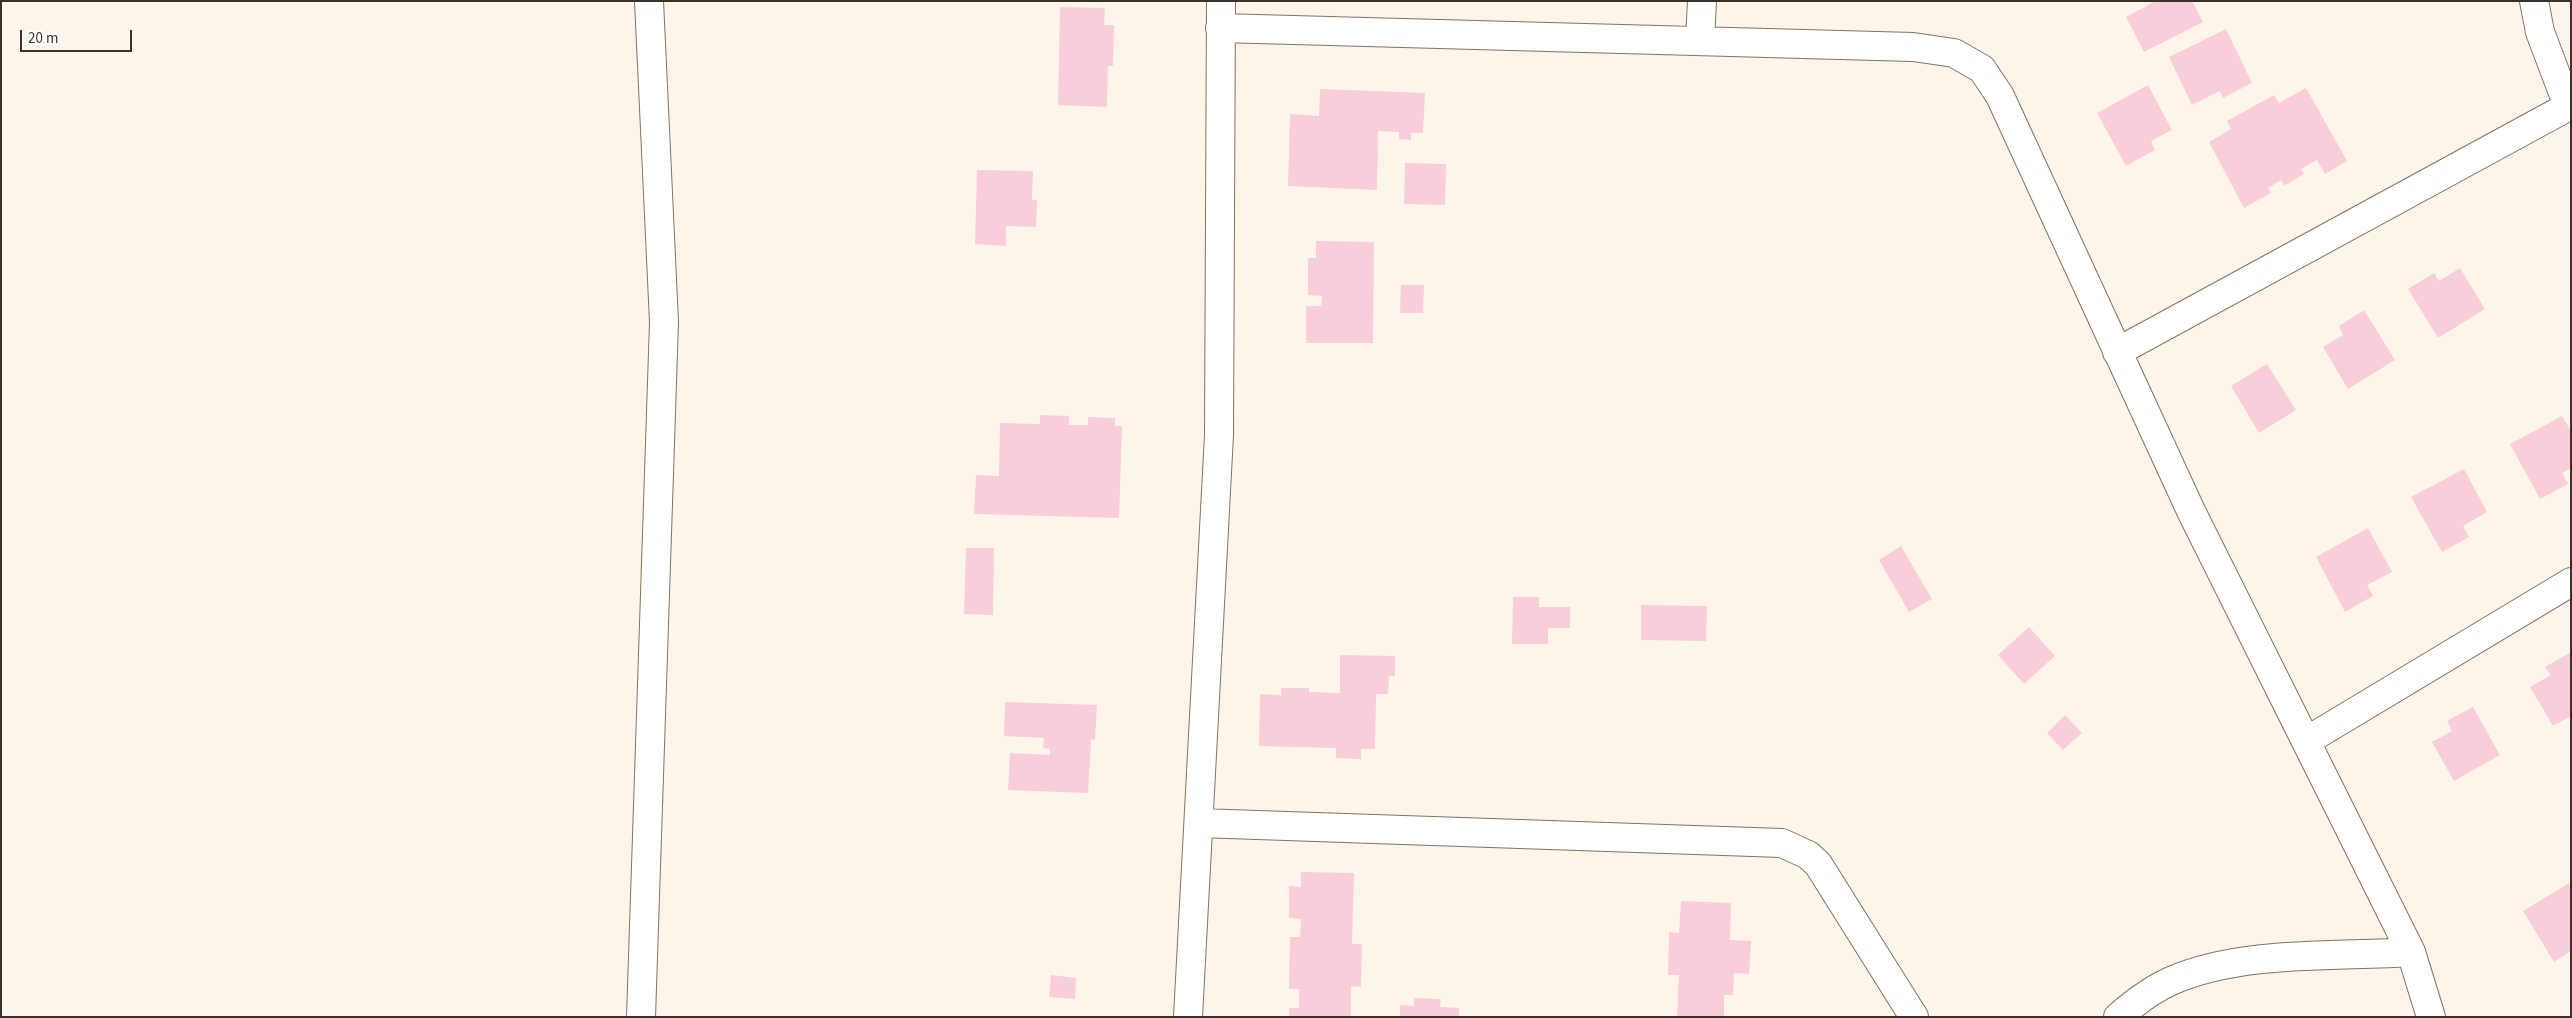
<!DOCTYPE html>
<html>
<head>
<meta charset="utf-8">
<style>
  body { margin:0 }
  #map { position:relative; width:2572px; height:1018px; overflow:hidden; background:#fdf5ea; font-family:"Source Sans 3",sans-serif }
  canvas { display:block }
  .frame { position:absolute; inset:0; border:2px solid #38322b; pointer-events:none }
  .scale { position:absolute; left:20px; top:30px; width:112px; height:22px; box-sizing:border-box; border:2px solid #38322b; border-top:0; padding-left:6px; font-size:15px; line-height:18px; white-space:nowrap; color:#38322b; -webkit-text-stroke:4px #fff; paint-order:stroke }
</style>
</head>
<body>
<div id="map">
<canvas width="2572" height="1018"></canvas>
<div class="frame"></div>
<div class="scale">20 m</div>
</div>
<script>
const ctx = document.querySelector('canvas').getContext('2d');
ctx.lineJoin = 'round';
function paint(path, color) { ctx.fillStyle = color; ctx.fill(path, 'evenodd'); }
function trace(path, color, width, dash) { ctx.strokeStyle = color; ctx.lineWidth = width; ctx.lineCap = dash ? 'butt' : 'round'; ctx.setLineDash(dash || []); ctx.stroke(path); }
const building = new Path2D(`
  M2156,1H2192L2203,22L2144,52L2126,17Z
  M1060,7L1105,8L1104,25H1114L1113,66H1108L1107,107L1058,105Z
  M2226,29L2252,83L2223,98L2220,91L2192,105L2169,57Z
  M2148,85L2172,130L2151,141L2155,150L2126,166L2097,113Z
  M2306,88L2347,161L2325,174L2317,160L2301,169L2304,174L2284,186L2281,180L2268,188L2271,193L2244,208L2209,142L2231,129L2227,121L2274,95L2279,103Z
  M1320,89L1425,93L1423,133H1411V140L1399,139V132L1378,131L1377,190L1288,186L1290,114L1319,116Z
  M1405,163L1446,164L1445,205L1404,204Z
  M977,170L1033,171L1032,200H1037L1036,227L1006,226V246L975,244Z
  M1316,241L1374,242L1373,343H1306V306H1321L1322,296L1308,295V258H1316Z
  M2460,268L2485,309L2438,338L2408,289L2434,273L2439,281Z
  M1401,285H1424L1423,313H1400Z
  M2364,310L2395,360L2348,389L2323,347L2343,335L2339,326Z
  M2267,364L2296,410L2259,433L2231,386Z
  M1040,415L1069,416V425H1088V417L1115,418V426H1122L1119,518L974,514L976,475L999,476L1000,423L1040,424Z
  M2562,416L2571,431V468L2562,473L2568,484L2540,499L2510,444Z
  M2464,469L2487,512L2463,526L2469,537L2442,552L2411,497Z
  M2368,528L2392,572L2367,585L2373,596L2345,612L2316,557Z
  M1901,546L1932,599L1909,612L1879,560Z
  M966,548H994L993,615L964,614Z
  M1513,597H1539V607H1570V628H1548V644H1512Z
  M1641,605L1707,606L1706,641L1641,640Z
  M2029,627L2055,656L2024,684L1998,655Z
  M2571,652V716L2553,726L2530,687L2551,675L2545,667Z
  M1340,655L1395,656V676H1389L1388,694H1376L1375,749H1361V759L1336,758V748L1259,746L1260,694L1281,695V688H1309V692L1340,693Z
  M1005,702L1097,705L1095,740L1091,739L1088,793L1008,790L1010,753L1050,755V749L1043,748L1044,738L1004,736Z
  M2473,707L2500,755L2454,781L2432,742L2452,731L2447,721Z
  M2065,715L2082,733L2063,750L2047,733Z
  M1301,872L1354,873L1352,944H1362L1361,987L1351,986V1017H1289V1008H1299V989H1289L1290,937H1300L1301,919L1289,918V886L1301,887Z
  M2571,882V951L2554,962L2523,911Z
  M1681,901L1731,903L1730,940L1751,941L1749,974L1734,973L1733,995H1724V1017H1677L1679,975H1668L1669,932L1679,933Z
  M1051,975L1076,978L1075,999L1049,997Z
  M1414,998L1441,999L1440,1007L1459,1008V1017H1400V1005L1414,1006Z`);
const minor = new Path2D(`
  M2534,1L2540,32L2568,106
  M1220,28L1913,47L1954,53L1982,69L2000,96L2191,511L2411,952L2431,1017
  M1700,40L1702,1
  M2117,352L2571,105
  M2308,740L2571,582
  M1199,823L1782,843L1808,855L1818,864L1914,1017
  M641,1017L664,322L649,1
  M1188,1017L1219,435L1221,1
  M2118,1017C2133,1004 2153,989 2171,981C2242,950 2335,957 2411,952`);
paint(building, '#f9cdda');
trace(minor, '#807363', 30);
trace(minor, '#fff', 28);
</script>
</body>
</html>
